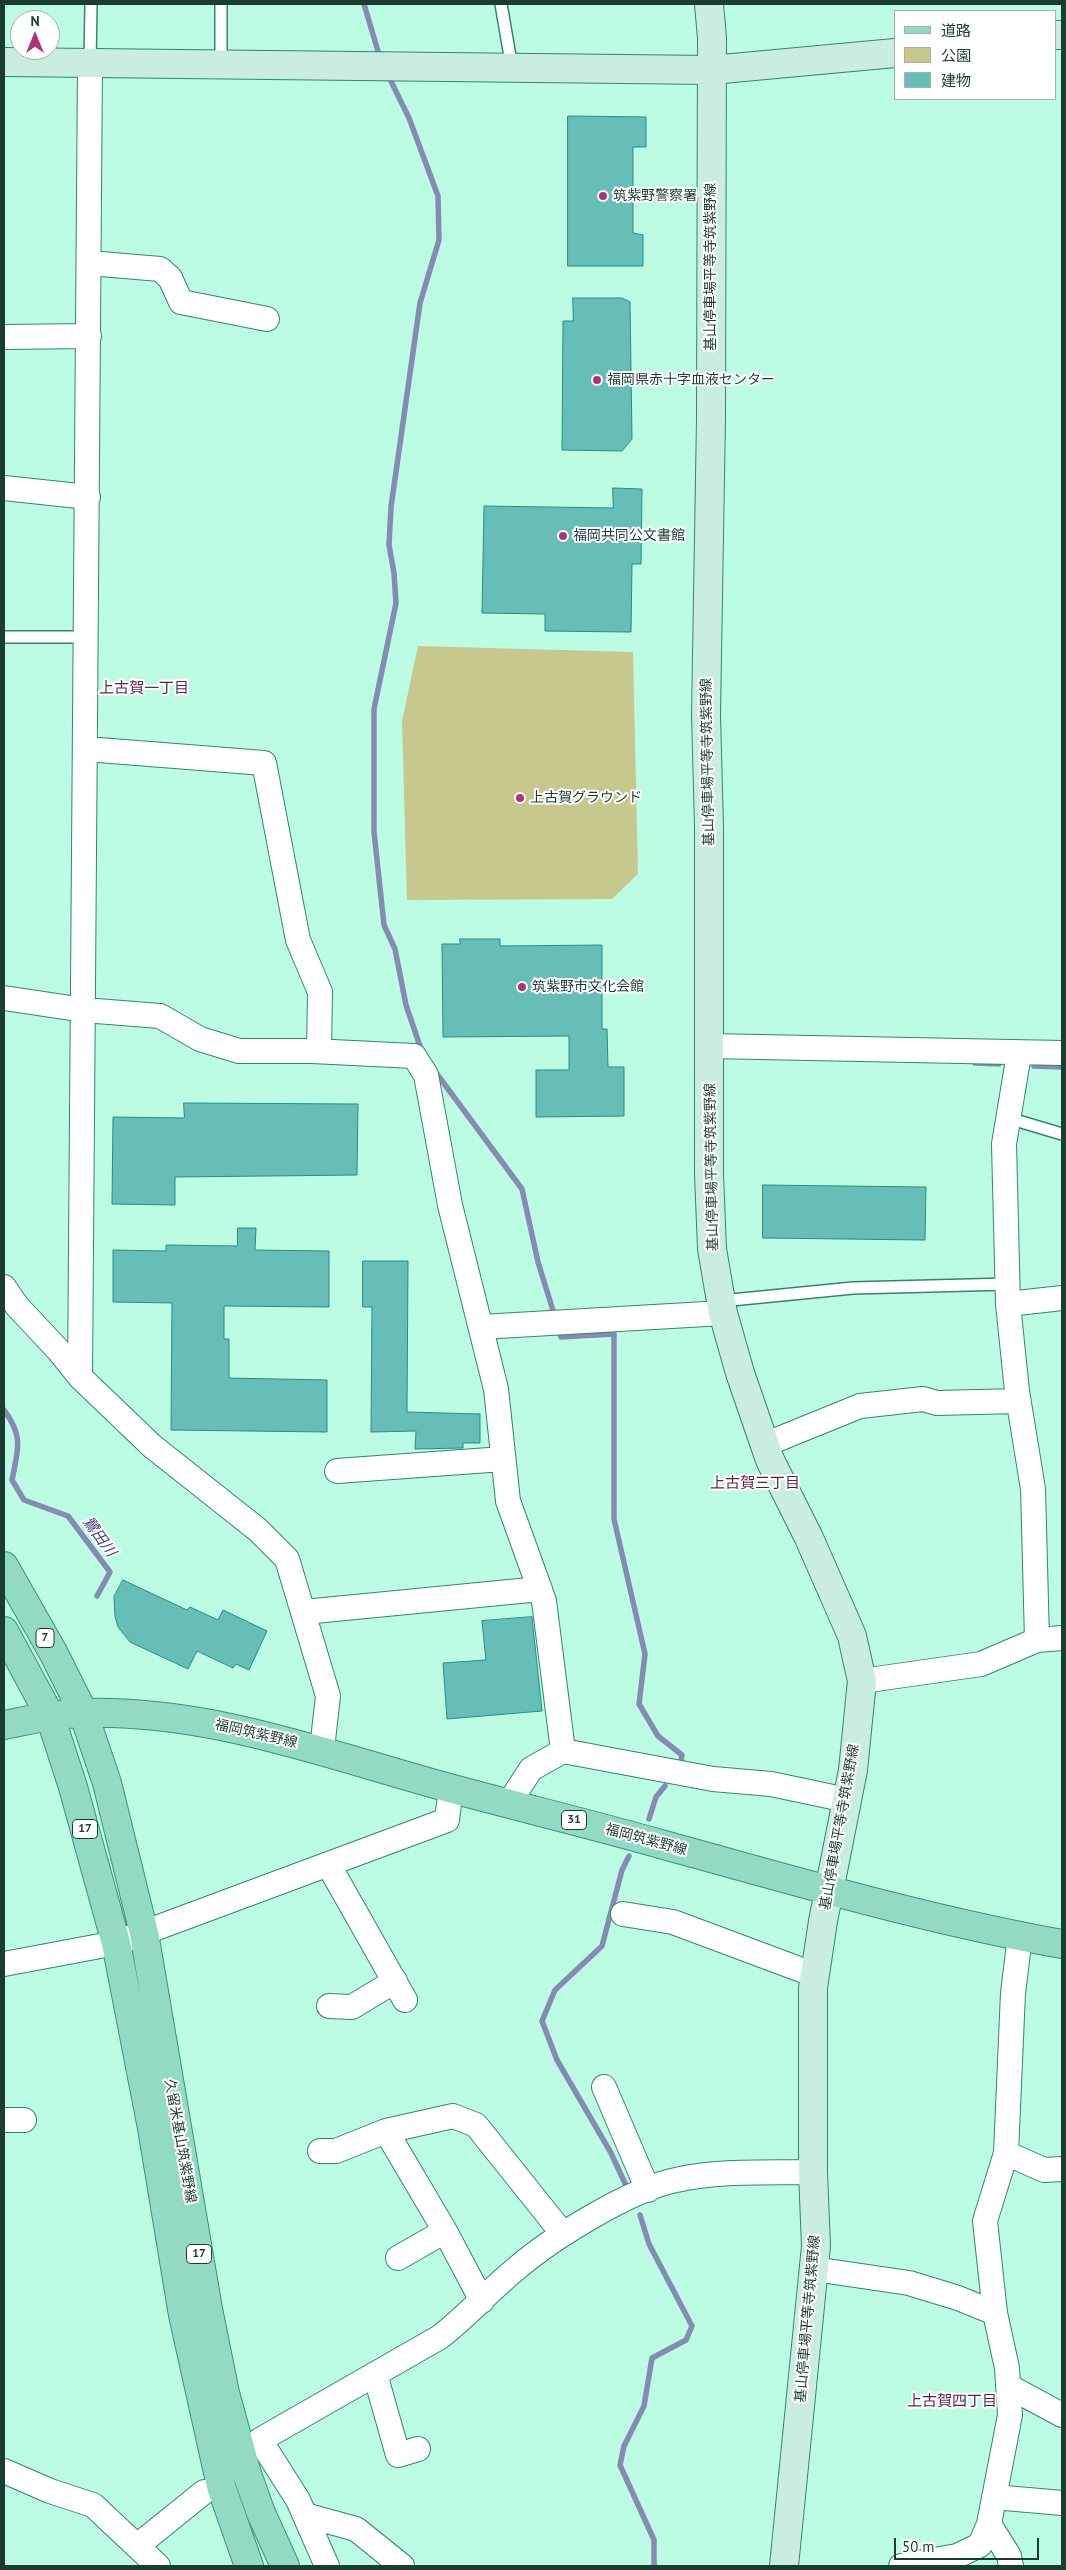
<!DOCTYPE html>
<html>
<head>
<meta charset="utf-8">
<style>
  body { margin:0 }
  #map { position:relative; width:1066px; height:2570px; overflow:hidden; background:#bbfce2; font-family:"PT Sans","Noto Sans JP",sans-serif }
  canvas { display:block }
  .frame { position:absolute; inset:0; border:5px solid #1b3d31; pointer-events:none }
  .legend { position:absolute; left:894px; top:10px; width:162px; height:90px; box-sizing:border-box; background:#fff; border:1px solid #a4b1ad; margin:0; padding:6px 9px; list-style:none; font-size:15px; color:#1b3d31 }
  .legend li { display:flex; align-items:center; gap:10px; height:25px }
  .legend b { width:25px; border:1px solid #a4b1ad }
  .north { position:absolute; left:10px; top:10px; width:50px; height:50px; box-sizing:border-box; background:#fff; border:1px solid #a4b1ad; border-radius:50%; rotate:0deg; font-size:14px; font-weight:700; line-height:20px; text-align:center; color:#1b3d31 }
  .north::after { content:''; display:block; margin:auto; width:18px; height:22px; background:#b1307d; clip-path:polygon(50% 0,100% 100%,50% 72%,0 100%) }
  .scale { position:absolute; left:894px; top:2538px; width:145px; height:22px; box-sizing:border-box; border:2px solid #1b3d31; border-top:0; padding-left:6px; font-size:15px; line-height:18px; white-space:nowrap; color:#1b3d31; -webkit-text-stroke:4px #fff; paint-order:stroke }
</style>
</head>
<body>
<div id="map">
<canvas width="1066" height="2570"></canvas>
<div class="frame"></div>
<ul class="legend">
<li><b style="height:6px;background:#93dac4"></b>道路</li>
<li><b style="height:14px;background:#c7c88e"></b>公園</li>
<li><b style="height:14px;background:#66beb7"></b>建物</li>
</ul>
<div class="north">N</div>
<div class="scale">50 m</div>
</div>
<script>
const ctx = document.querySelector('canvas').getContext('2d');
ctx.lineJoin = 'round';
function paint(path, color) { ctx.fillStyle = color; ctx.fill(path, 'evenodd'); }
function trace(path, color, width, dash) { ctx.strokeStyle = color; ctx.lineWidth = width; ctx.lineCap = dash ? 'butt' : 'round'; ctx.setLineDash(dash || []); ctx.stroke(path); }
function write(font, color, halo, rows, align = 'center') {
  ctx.font = font + ' "PT Sans","Noto Sans JP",sans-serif'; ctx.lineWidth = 4; ctx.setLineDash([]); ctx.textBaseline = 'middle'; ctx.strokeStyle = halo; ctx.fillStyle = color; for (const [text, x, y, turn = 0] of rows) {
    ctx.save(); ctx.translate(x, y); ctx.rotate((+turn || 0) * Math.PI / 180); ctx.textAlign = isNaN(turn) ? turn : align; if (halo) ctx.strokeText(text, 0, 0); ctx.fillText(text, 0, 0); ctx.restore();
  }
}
const green = new Path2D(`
  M418,646L633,652L638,874L612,899L407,900L402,721Z`);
const stream = new Path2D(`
  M364,4L380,58
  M387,73L409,118L438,196L439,240L420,303L391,507L389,545L394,573L396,603L374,709V832L384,925L395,949L406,1005L422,1052
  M975,1063L999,1064
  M1034,1066L1062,1067
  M434,1070L522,1189L538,1262L555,1317
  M558,1329L561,1337L614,1334V1519L645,1654L639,1704L658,1736L682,1755L680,1767
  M4,1410C24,1437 18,1449 12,1480L24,1500L68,1516L110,1572L97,1596
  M649,1819L656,1797L665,1786
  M629,2192L611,2153L557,2060L542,2021L555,1990L602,1946L622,1870L629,1856
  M640,2215L649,2244L692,2326L686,2340L652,2358L644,2406L624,2446L620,2465L654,2540V2566`);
const building = new Path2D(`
  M568,116L646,117V147H633V233L643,235V266H568Z
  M573,298H622L630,302L632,439L622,451L562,450L563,321H573Z
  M613,488L642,489L641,564H632L631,632L545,631V614L482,613L484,506L613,508Z
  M460,939H500V946L602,945V1029H607L608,1067H624V1116L536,1117V1070H569V1036L443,1037L442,944H460Z
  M184,1103L358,1104L357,1175L175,1177V1205L112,1204L113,1117L184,1118Z
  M763,1185L926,1187L925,1240L763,1238Z
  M238,1228H256L255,1250L329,1251V1307L224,1306V1339H229V1378L327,1380V1432L171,1430L172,1303L113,1302V1250L166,1251V1245L237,1246Z
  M363,1261H408L407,1412L480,1414V1443H463V1448L415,1449L416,1431L371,1432L372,1307H363Z
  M123,1580L187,1610L190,1607L218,1620L223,1610L267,1631L249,1670L236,1664L233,1668L197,1651L188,1669L130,1642L118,1627L115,1616L114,1597Z
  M532,1617L542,1711L447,1719L443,1663L486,1660L482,1621Z`);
const lane = new Path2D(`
  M221,4V64
  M501,4L512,68
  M90,63L91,4
  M4,637H87
  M1008,1118L1062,1134
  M721,1301L853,1288L1008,1284`);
const street = new Path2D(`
  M89,263L160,269L170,278L181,302L267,319
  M4,337L89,336
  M4,488L88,497
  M86,749L264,763L298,940L320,992L319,1051
  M4,998L84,1010L160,1016L200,1039L239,1051H312L414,1056L426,1075L450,1205L496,1389L508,1501L544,1601L563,1751L531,1769L509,1803
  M709,1046L1062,1053
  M1019,1054L1004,1144L1008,1304L1017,1391L1033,1489L1037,1640
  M4,1287L17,1306L59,1351L80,1377L152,1446L258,1530L287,1559L328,1696L322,1749
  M1008,1304L1062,1298
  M481,1327L723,1313
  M80,1377L90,63
  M764,1445L860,1406L923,1399L937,1403L1018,1401
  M337,1471L503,1459
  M304,1612L540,1589
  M862,1681L981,1664L1037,1640L1062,1638
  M563,1751L713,1779L771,1784L847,1800
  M328,1864L405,2000
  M623,1914L673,1922L815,1975
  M4,1964L116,1943L447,1820L451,1788
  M329,2006L352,2007L395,1981
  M604,2087L648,2190
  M4,2120H24
  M386,2131L453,2116L476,2125L563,2234
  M320,2151H336L386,2131L445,2231L482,2301
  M1006,2153L1044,2170L1062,2169
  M398,2258L445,2231
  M814,2269L909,2283L958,2298L995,2313
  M375,2374L398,2455L418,2449
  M1008,2386L1062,2415
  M4,2471L50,2491L93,2505L158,2566
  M994,2497L1062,2503
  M305,2515L356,2529L402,2566
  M989,2524L1009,2556L1011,2566
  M137,2546L204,2492
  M327,2566L298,2500L260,2440L440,2337C467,2316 490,2290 517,2268C552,2238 631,2189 676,2180C720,2170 768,2173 813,2172
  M901,2566L957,2556L980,2545L989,2524L1010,2415L1007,2368L995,2313L985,2221L1006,2153L1013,1993L1020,1936`);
const secondary = new Path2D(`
  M709,4L712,38L711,418L706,715L709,827V1174L712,1249L723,1313L740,1373L770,1460L809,1538L852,1636L862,1681L853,1770L823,1921L813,1988V2172L816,2246L784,2566
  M1055,35H1062
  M4,62L711,70L895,53`);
const primary = new Path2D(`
  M4,1566L54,1654L83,1712L107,1783L144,1933L208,2309L225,2393L247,2474L261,2513L285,2566
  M4,1631L50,1716L73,1787L116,1943L152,2128L183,2315L221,2486L249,2566
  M4,1725C30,1720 57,1713 85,1713C213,1710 331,1756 453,1789C523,1808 594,1825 664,1845C796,1881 927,1920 1062,1944`);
const markers = [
  [603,196,5,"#b1307d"],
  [597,380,5,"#b1307d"],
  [563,536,5,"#b1307d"],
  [520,798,5,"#b1307d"],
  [522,987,5,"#b1307d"]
];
const shields = [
  [45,1638,18],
  [574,1820,25],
  [85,1829,25],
  [199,2254,25]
];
const shieldNames = [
  ["7",45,1638],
  ["31",574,1820],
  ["17",85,1829],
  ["17",199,2254]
];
const poiNames = [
  ["筑紫野警察署",613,196],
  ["福岡県赤十字血液センター",607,380],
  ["福岡共同公文書館",573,536],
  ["上古賀グラウンド",530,798],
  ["筑紫野市文化会館",532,987]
];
const streetNames = [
  ["基山停車場平等寺筑紫野線",711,267,-90],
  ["基山停車場平等寺筑紫野線",708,762,-91],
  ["基山停車場平等寺筑紫野線",712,1167,-91],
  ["福岡筑紫野線",256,1734,13],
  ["基山停車場平等寺筑紫野線",840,1827,-80],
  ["福岡筑紫野線",646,1840,15],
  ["久留米基山筑紫野線",180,2141,80],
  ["基山停車場平等寺筑紫野線",808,2319,-85]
];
const neighbourhoodNames = [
  ["上古賀一丁目",144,689],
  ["上古賀三丁目",755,1484],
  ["上古賀四丁目",952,2402]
];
const waterNames = [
  ["鷺田川",99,1537,54]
];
paint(green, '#c7c88e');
trace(stream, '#858bb2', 5.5);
paint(building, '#66beb7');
trace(building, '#258e88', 1);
trace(lane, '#32876b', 14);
trace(street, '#32876b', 26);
trace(secondary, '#32876b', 30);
trace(primary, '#3a9377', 30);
trace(lane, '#fff', 11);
trace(street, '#fff', 24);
trace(secondary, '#c9ede1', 28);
trace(primary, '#93dac4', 28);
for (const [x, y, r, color] of markers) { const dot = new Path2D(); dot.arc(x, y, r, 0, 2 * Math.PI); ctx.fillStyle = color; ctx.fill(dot); trace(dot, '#fff', 2); }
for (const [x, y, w] of shields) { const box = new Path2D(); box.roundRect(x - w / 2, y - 9.5, w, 19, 4); ctx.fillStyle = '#fff'; ctx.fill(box); trace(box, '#1b3d31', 1); }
write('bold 12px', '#1b3d31', null, shieldNames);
write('14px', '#1b3d31', '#fff', poiNames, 'left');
write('14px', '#1b3d31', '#fff', streetNames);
write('15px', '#5d1f42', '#fff', neighbourhoodNames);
write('italic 15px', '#4e418a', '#fff', waterNames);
</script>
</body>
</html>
